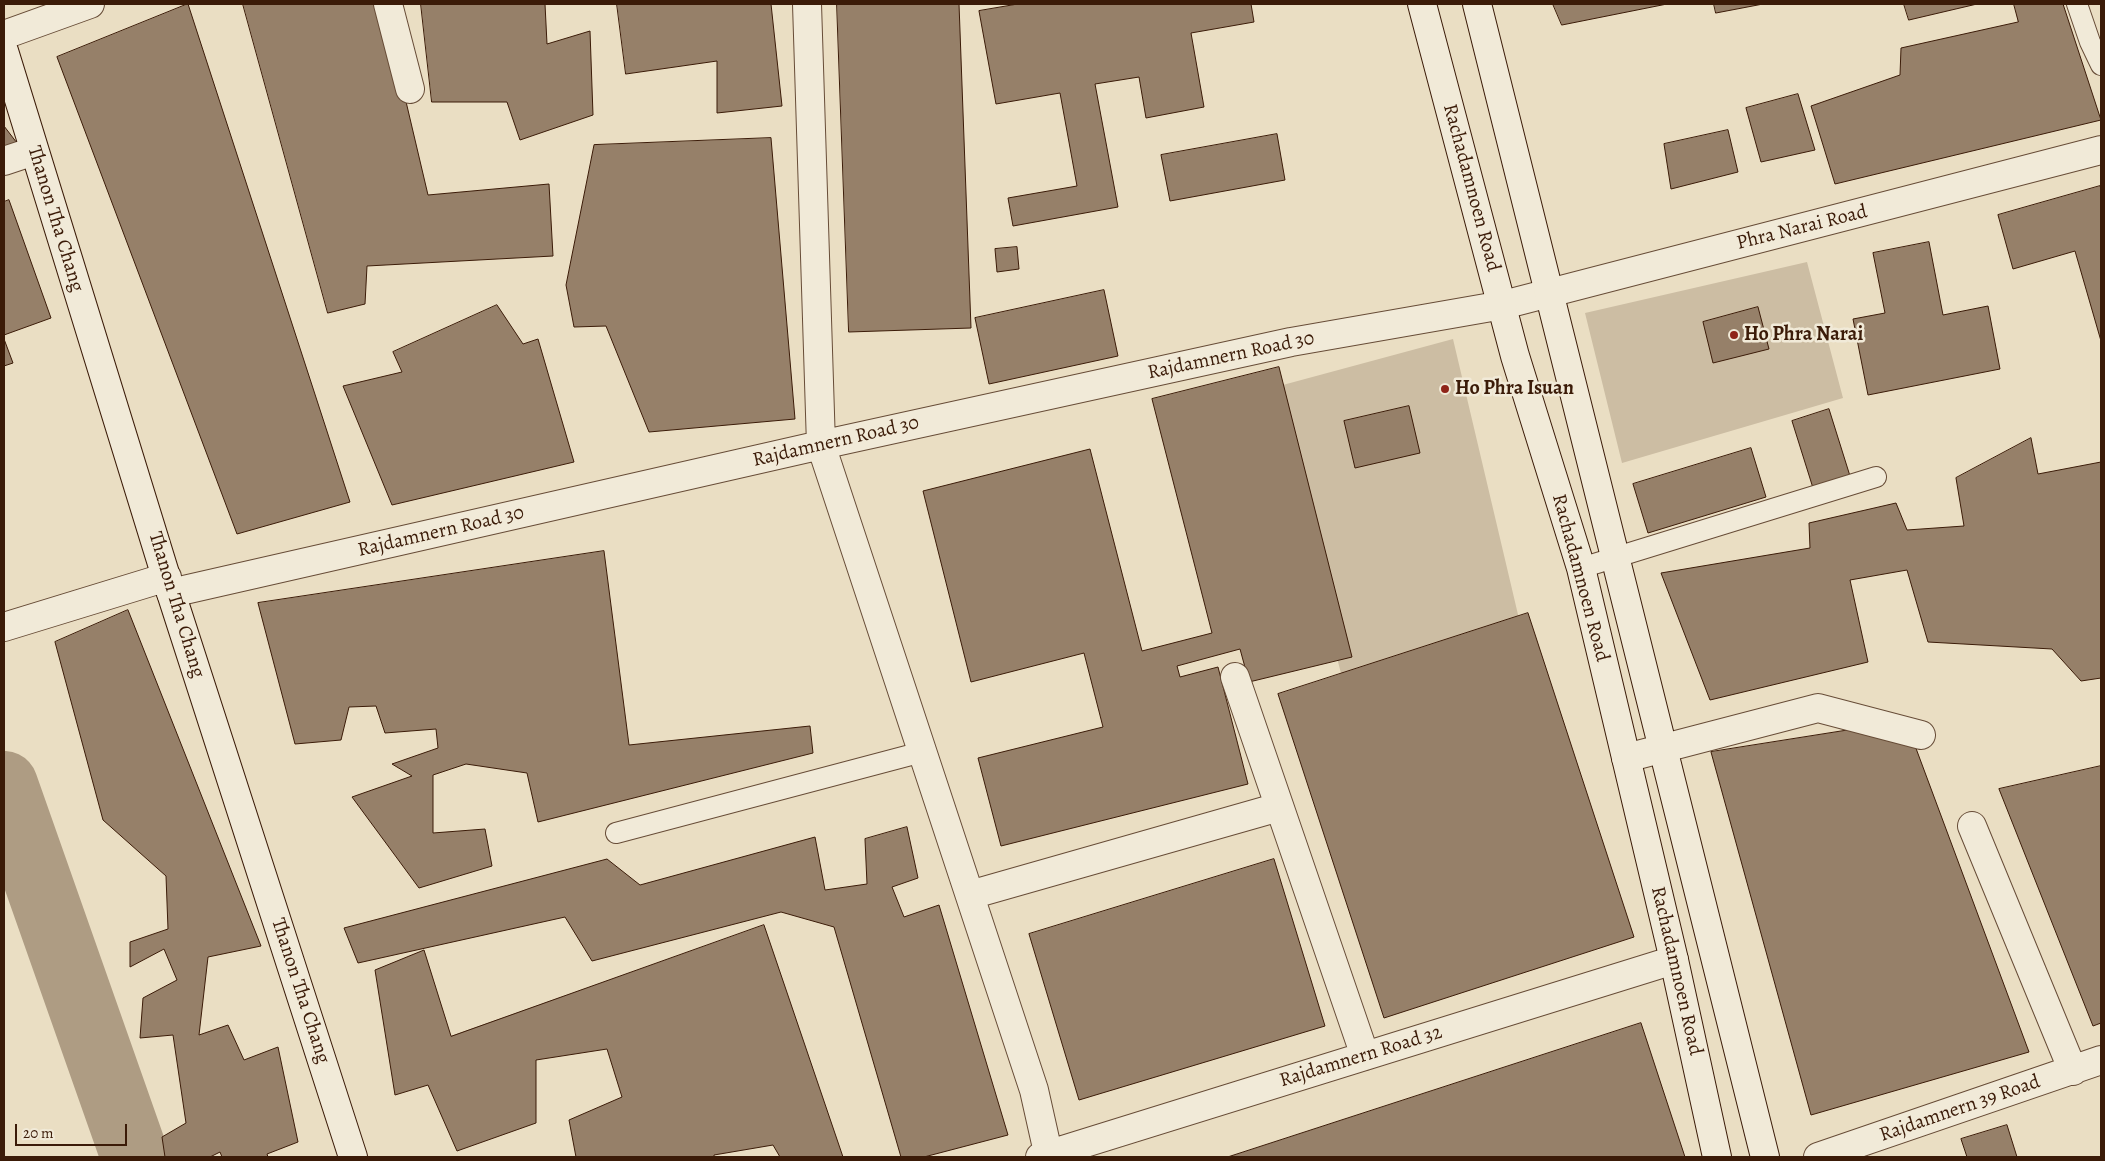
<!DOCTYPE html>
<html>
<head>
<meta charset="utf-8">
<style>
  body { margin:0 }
  #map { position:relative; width:2105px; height:1161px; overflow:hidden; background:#eadec3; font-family:Alegreya,serif }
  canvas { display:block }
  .frame { position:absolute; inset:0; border:5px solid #3b1b08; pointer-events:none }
  .scale { position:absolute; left:15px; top:1124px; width:112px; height:22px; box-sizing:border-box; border:2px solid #3b1b08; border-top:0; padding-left:6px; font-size:15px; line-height:18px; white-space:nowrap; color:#3b1b08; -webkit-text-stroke:4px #f1ead8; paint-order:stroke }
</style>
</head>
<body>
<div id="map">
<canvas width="2105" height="1161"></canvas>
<div class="frame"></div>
<div class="scale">20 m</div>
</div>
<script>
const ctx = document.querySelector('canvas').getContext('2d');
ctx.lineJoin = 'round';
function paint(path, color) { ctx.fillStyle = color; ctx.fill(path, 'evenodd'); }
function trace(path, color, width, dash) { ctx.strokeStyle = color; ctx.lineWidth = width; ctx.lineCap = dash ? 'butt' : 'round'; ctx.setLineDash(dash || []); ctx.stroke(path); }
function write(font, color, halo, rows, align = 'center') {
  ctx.font = font + ' Alegreya,serif'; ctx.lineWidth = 5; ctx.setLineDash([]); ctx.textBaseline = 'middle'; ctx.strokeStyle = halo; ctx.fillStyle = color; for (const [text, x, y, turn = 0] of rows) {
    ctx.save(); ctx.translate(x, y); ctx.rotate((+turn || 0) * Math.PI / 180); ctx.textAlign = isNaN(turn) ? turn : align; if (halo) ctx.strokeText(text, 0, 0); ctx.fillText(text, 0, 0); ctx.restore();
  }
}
const green = new Path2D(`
  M1807,262L1843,398L1622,463L1585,313Z
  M1453,339L1524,640L1344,685L1268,389Z`);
const river = new Path2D(`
  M4,785L135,1157`);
const building = new Path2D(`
  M188,4L350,502L237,534L57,57Z
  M243,4H383L428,195L549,184L553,256L367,266L365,304L328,313Z
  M421,4H545L547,44L590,31L593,115L520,140L507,102H432Z
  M617,4H771L782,106L717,113V61L626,74Z
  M837,4H959L971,328L849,332Z
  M1018,4H1251L1254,22L1191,33L1204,107L1146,118L1139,77L1095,84L1118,207L1013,226L1008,198L1077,186L1060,93L996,104L979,11Z
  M1553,4H1667L1562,25Z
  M1714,4H1763L1716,13Z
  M1904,4H1977L1909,20Z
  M2014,4H2063L2101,120L1835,184L1811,106L1900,75L1901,48L2018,22Z
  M1798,94L1815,150L1761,162L1746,108Z
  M4,126L17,143L4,148Z
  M1728,130L1738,172L1671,189L1664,144Z
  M1277,134L1285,180L1170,201L1161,155Z
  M771,138L795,419L649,432L606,326L574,327L566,285L594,145Z
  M2100,186L2101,189V341L2075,251L2013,269L1998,215Z
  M9,200L51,318L4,335V202Z
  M1929,242L1943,315L1988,306L2000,369L1868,395L1853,319L1885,313L1873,253Z
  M1017,247L1019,269L997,272L995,249Z
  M1104,290L1118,356L989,384L975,318Z
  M497,305L523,344L538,339L574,462L392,505L343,386L402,372L393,352Z
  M1758,307L1769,349L1713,363L1703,322Z
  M4,339L13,363L4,366Z
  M1279,367L1352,657L1249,682L1240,649L1177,666L1180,677L1218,667L1248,784L1001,846L978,758L1103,727L1084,653L971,682L923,491L1090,449L1142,651L1212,633L1152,399Z
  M1409,406L1420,453L1355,468L1344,421Z
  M1829,409L1850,476L1813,488L1792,421Z
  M2031,438L2038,474L2101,462V678L2081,681L2052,649L1928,642L1907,570L1850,580L1868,662L1710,700L1661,573L1810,548L1809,523L1896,503L1907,530L1964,526L1956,478Z
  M1751,448L1766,497L1648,533L1633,484Z
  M604,551L629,745L810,726L813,753L538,822L527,773L466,764L433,775V833L485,829L492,866L419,888L352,797L412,776L392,764L438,748L436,729L385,733L376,706L349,707L341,740L295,744L258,603Z
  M128,610L261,946L208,957L199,1035L228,1025L244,1060L278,1047L298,1142L267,1154L268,1157H222L220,1152L210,1157H165L162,1137L186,1123L173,1035L140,1038L143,998L177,980L164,949L130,967V942L168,929L166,876L103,820L55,642Z
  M1528,613L1634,937L1384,1018L1278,694Z
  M1861,728L1914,743L2029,1052L1811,1115L1711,752Z
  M2101,766V1023L2093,1026L1999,789Z
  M907,827L918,878L892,887L904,917L939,905L1008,1135L924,1157H901L834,927L781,912L592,961L565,917L358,963L344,928L607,859L640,885L815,837L825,890L867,884L865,839Z
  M1274,859L1325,1026L1079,1100L1029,934Z
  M764,925L843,1157H780L773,1145L714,1155V1157H576L569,1120L622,1097L607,1049L536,1060V1123L457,1151L428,1085L395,1095L375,970L424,950L451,1036Z
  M1641,1023L1685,1157H1228Z
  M2007,1125L2017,1157H1967L1961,1139Z`);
const lane = new Path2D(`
  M2077,4L2090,42L2101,65
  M1581,568L1876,477
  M616,833L922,752`);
const street = new Path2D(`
  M388,4L410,89
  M807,4L821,445L1034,1090L1049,1157
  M4,35L90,4
  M4,161L34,151
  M171,593L821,445L1291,342L1503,305L2101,150
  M4,627L167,577
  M1235,677L1365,1056
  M1626,758L1818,708L1921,735
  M1972,826L2073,1071
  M970,895L1279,807
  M1040,1157L1674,960
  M1818,1157L2101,1060`);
const secondary = new Path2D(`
  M1422,4L1515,356L1581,568L1674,960L1717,1157
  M1477,4L1765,1157
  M4,51L171,593L353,1157`);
const markers = [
  [1734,335,5,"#8f2418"],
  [1445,389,5,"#8f2418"]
];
const streetNames = [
  ["Rachadamnoen Road",1471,188,75],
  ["Thanon Tha Chang",55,219,73],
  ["Phra Narai Road",1802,228,-14],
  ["Rajdamnern Road 30",1231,356,-12],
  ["Rajdamnern Road 30",836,442,-13],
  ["Rajdamnern Road 30",441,532,-13],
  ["Rachadamnoen Road",1580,578,75],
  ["Thanon Tha Chang",176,605,73],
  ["Rachadamnoen Road",1676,971,77],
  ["Thanon Tha Chang",300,991,72],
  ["Rajdamnern Road 32",1361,1057,-17],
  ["Rajdamnern 39 Road",1960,1109,-19]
];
const poiNames = [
  ["Ho Phra Narai",1744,335],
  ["Ho Phra Isuan",1455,389]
];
paint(green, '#ccbda3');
trace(river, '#ae9c83', 68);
paint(building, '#968069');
trace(building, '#3b1b08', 1);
trace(lane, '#674c37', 22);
trace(street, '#674c37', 30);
trace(secondary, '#3b1b08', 30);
trace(lane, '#f1ead8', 20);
trace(street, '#f1ead8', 28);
trace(secondary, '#f1ead8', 28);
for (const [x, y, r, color] of markers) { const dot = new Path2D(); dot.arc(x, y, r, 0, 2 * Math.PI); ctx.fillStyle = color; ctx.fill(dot); trace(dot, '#f1ead8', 2); }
write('20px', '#3b1b08', '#f1ead8', streetNames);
write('bold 20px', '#3b1b08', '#f1ead8', poiNames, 'left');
</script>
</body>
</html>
